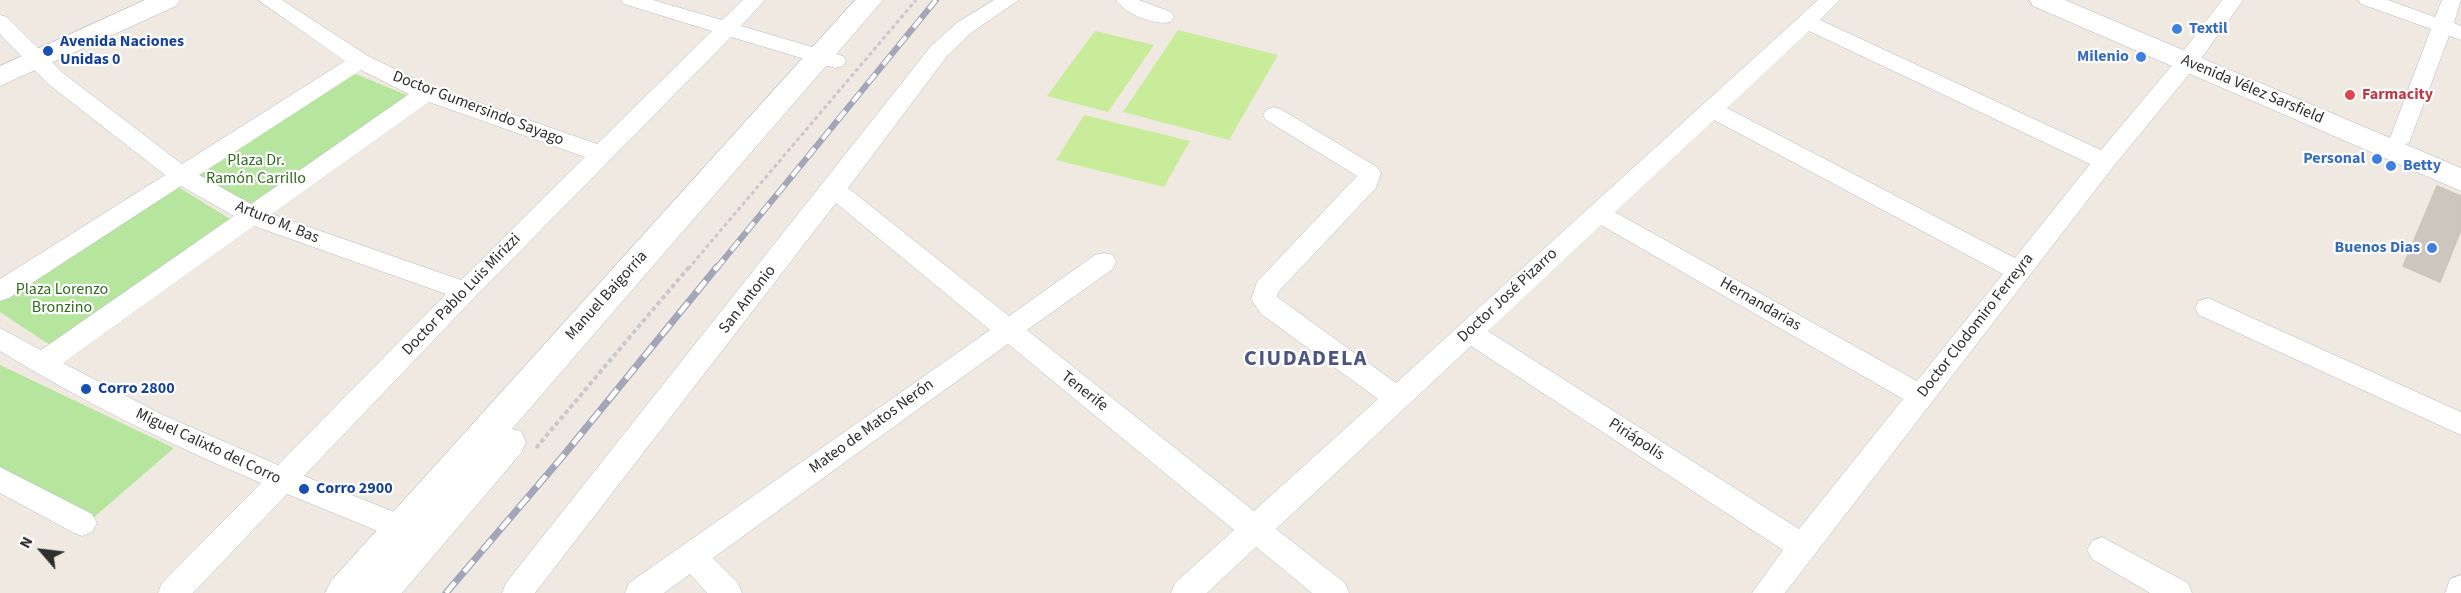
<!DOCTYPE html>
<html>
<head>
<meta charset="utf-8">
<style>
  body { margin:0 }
  #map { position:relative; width:2461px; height:593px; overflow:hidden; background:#efe9e1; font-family:"Source Sans 3",sans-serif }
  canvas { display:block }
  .north { position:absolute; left:12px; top:521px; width:60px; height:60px; -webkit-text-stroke:4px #fff; paint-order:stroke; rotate:298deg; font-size:16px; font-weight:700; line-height:24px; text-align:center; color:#2e2e2e }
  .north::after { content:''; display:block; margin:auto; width:21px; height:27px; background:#2e2e2e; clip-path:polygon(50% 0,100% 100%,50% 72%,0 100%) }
</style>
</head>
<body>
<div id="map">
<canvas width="2461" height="593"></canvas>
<div class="north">N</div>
</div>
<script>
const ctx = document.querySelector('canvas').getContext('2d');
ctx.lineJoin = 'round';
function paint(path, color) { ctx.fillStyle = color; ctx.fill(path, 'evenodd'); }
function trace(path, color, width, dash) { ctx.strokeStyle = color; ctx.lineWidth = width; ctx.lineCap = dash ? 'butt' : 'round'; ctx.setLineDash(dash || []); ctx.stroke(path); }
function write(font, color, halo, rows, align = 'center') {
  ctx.font = font + ' "Source Sans 3",sans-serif'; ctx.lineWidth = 4.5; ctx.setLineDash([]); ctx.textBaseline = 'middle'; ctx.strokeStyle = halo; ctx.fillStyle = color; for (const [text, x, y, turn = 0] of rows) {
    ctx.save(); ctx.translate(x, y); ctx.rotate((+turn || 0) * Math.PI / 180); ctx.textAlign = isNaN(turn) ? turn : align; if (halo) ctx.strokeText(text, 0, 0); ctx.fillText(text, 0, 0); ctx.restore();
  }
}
const green = new Path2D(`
  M353,73L414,98L253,209L195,174Z
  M175,185L235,222L53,347L0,312V298Z
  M0,365L174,448L93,518L0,469Z`);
const pitch = new Path2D(`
  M1178,30L1278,55L1229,140L1123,112Z
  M1095,31L1154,45L1108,112L1047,96Z
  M1084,115L1190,141L1164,187L1056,160Z`);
const building = new Path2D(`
  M2437,186L2461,196V230L2440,282L2403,266Z`);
const pathFar1 = new Path2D(`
  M688,269L916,0`);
const path = new Path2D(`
  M536,448L689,267`);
const minor = new Path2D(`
  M258,0H282L368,56L426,84L597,144L712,31L624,4L621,0H653L722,20L743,0H765L741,26L843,56L846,61L843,66L835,68L731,37L474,298L304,476L427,525L432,534L427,543L417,547L287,494L193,593H158L162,583L261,483C171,445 83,402 0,351V328L41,350L234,216L181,186L9,298L0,301V279L165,175L47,83L0,34V15L7,17L63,73L182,164L345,61ZM361,70L409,94L251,204L199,175ZM429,102L585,157L461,280L272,214ZM254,226L446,294L278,465L161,414L63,363Z
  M994,0H1019L972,32L947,56L848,188L1009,316L1095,255L1104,253L1113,255L1116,262L1113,269L1027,330L1254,511L1378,399L1261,314L1251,299L1257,282L1357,176L1266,120L1263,115L1266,110L1274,107L1282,110L1377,167L1381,173L1376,188L1278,292L1277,297L1396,383L1818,0H1840L1820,20L2101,150L2179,57L2222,0H2243L2195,67L2113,167L1785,593H1752L1783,550L1471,346L1276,529L1345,583L1349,593H1312L1256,547L1207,593H1171L1175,583L1234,530L1008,344L713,558L738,583L742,593H707L690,574L664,593H625L629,583L990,330L836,203L535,593H502L506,583L931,46L958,22ZM1809,31L2090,164L2015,258L1727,108ZM1714,120L2003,274L1917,381L1615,212ZM1601,225L1903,399L1799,529L1488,331Z
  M1116,0H1139L1171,12L1174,17L1171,22C1155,26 1125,14 1116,0Z
  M2358,0H2388L2435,17L2442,0H2461L2454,23L2461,26V40L2449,36L2409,143L2401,146L2393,143L2390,138L2431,29L2361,4Z
  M2208,298L2461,412V435L2199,315L2195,308L2199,301Z
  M0,467L92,514L97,523L92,532L82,536L72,532L0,493Z
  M2102,537L2188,583L2192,593H2150L2092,559L2087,550L2092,541Z
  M2461,575V593H2445L2450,579Z`);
const secondary = new Path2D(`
  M145,0H180L176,6L0,86V66Z
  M855,0H883L512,429L521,431L526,442L521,453L402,593H325L331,581Z
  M2029,0H2065L2461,168V191L2033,6Z`);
const railFar1 = new Path2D(`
  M716,269L936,0`);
const rail = new Path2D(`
  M446,593L563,456L717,267`);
const markers = [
  [2177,29,6,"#3f7fe0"],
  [48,51,6,"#1a4fb4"],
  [2141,57,6,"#3f7fe0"],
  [2350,95,6,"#e0444e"],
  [2377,159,6,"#3f7fe0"],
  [2391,166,6,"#3f7fe0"],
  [2432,248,6,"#3f7fe0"],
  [86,389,6,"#1a4fb4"],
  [304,489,6,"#1a4fb4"]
];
const shopNames = [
  ["Textil",2189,29,"left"],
  ["Milenio",2129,57],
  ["Personal",2365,159],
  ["Betty",2403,166,"left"],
  ["Buenos Dias",2420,248]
];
const transitNames = [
  ["Avenida Naciones",60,42],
  ["Unidas 0",60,60],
  ["Corro 2800",98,389],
  ["Corro 2900",316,489]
];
const streetNames = [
  ["Avenida Vélez Sarsfield",2252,90,23],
  ["Doctor Gumersindo Sayago",478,109,21],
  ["Arturo M. Bas",277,223,22],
  ["Doctor Pablo Luis Mirizzi",462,295,-46],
  ["Manuel Baigorria",607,296,-48],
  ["Doctor José Pizarro",1508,296,-43],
  ["San Antonio",748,300,-52],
  ["Hernandarias",1760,305,30],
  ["Doctor Clodomiro Ferreyra",1976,326,-52],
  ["Tenerife",1084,392,38],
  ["Mateo de Matos Nerón",872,427,-36],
  ["Piriápolis",1636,440,33],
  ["Miguel Calixto del Corro",208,447,25]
];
const healthNames = [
  ["Farmacity",2362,95]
];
const parkNames = [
  ["Plaza Dr.",256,161],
  ["Ramón Carrillo",256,179],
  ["Plaza Lorenzo",62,290],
  ["Bronzino",62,308]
];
const districtNames = [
  ["CIUDADELA",1306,360]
];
paint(green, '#b6e59e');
paint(pitch, '#c9ec9a');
paint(building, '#cbc7bf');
trace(building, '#cbc5ba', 1.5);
trace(minor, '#b4b7c1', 1);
trace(secondary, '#b4b7c1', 1);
trace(pathFar1, '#c9c9c9', 3, [4, 3]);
trace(path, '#c9c9c9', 4, [4.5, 3]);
paint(minor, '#fff');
paint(secondary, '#fff');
trace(railFar1, '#a3a6b8', 6);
trace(rail, '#a3a6b8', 7);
trace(railFar1, '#fff', 4, [12]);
trace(rail, '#fff', 4.5, [14]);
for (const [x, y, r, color] of markers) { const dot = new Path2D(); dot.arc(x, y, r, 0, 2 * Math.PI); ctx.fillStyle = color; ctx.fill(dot); trace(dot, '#fff', 2); }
write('bold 16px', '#366cbe', '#fff', shopNames, 'right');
write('bold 16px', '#164399', '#fff', transitNames, 'left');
write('16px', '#2e2e2e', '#fff', streetNames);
write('bold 16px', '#be3a42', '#fff', healthNames, 'left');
write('16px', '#2c6e1b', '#fff', parkNames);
ctx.letterSpacing = '1.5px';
write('bold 22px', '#4d5680', '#fff', districtNames);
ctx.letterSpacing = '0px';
</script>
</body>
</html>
